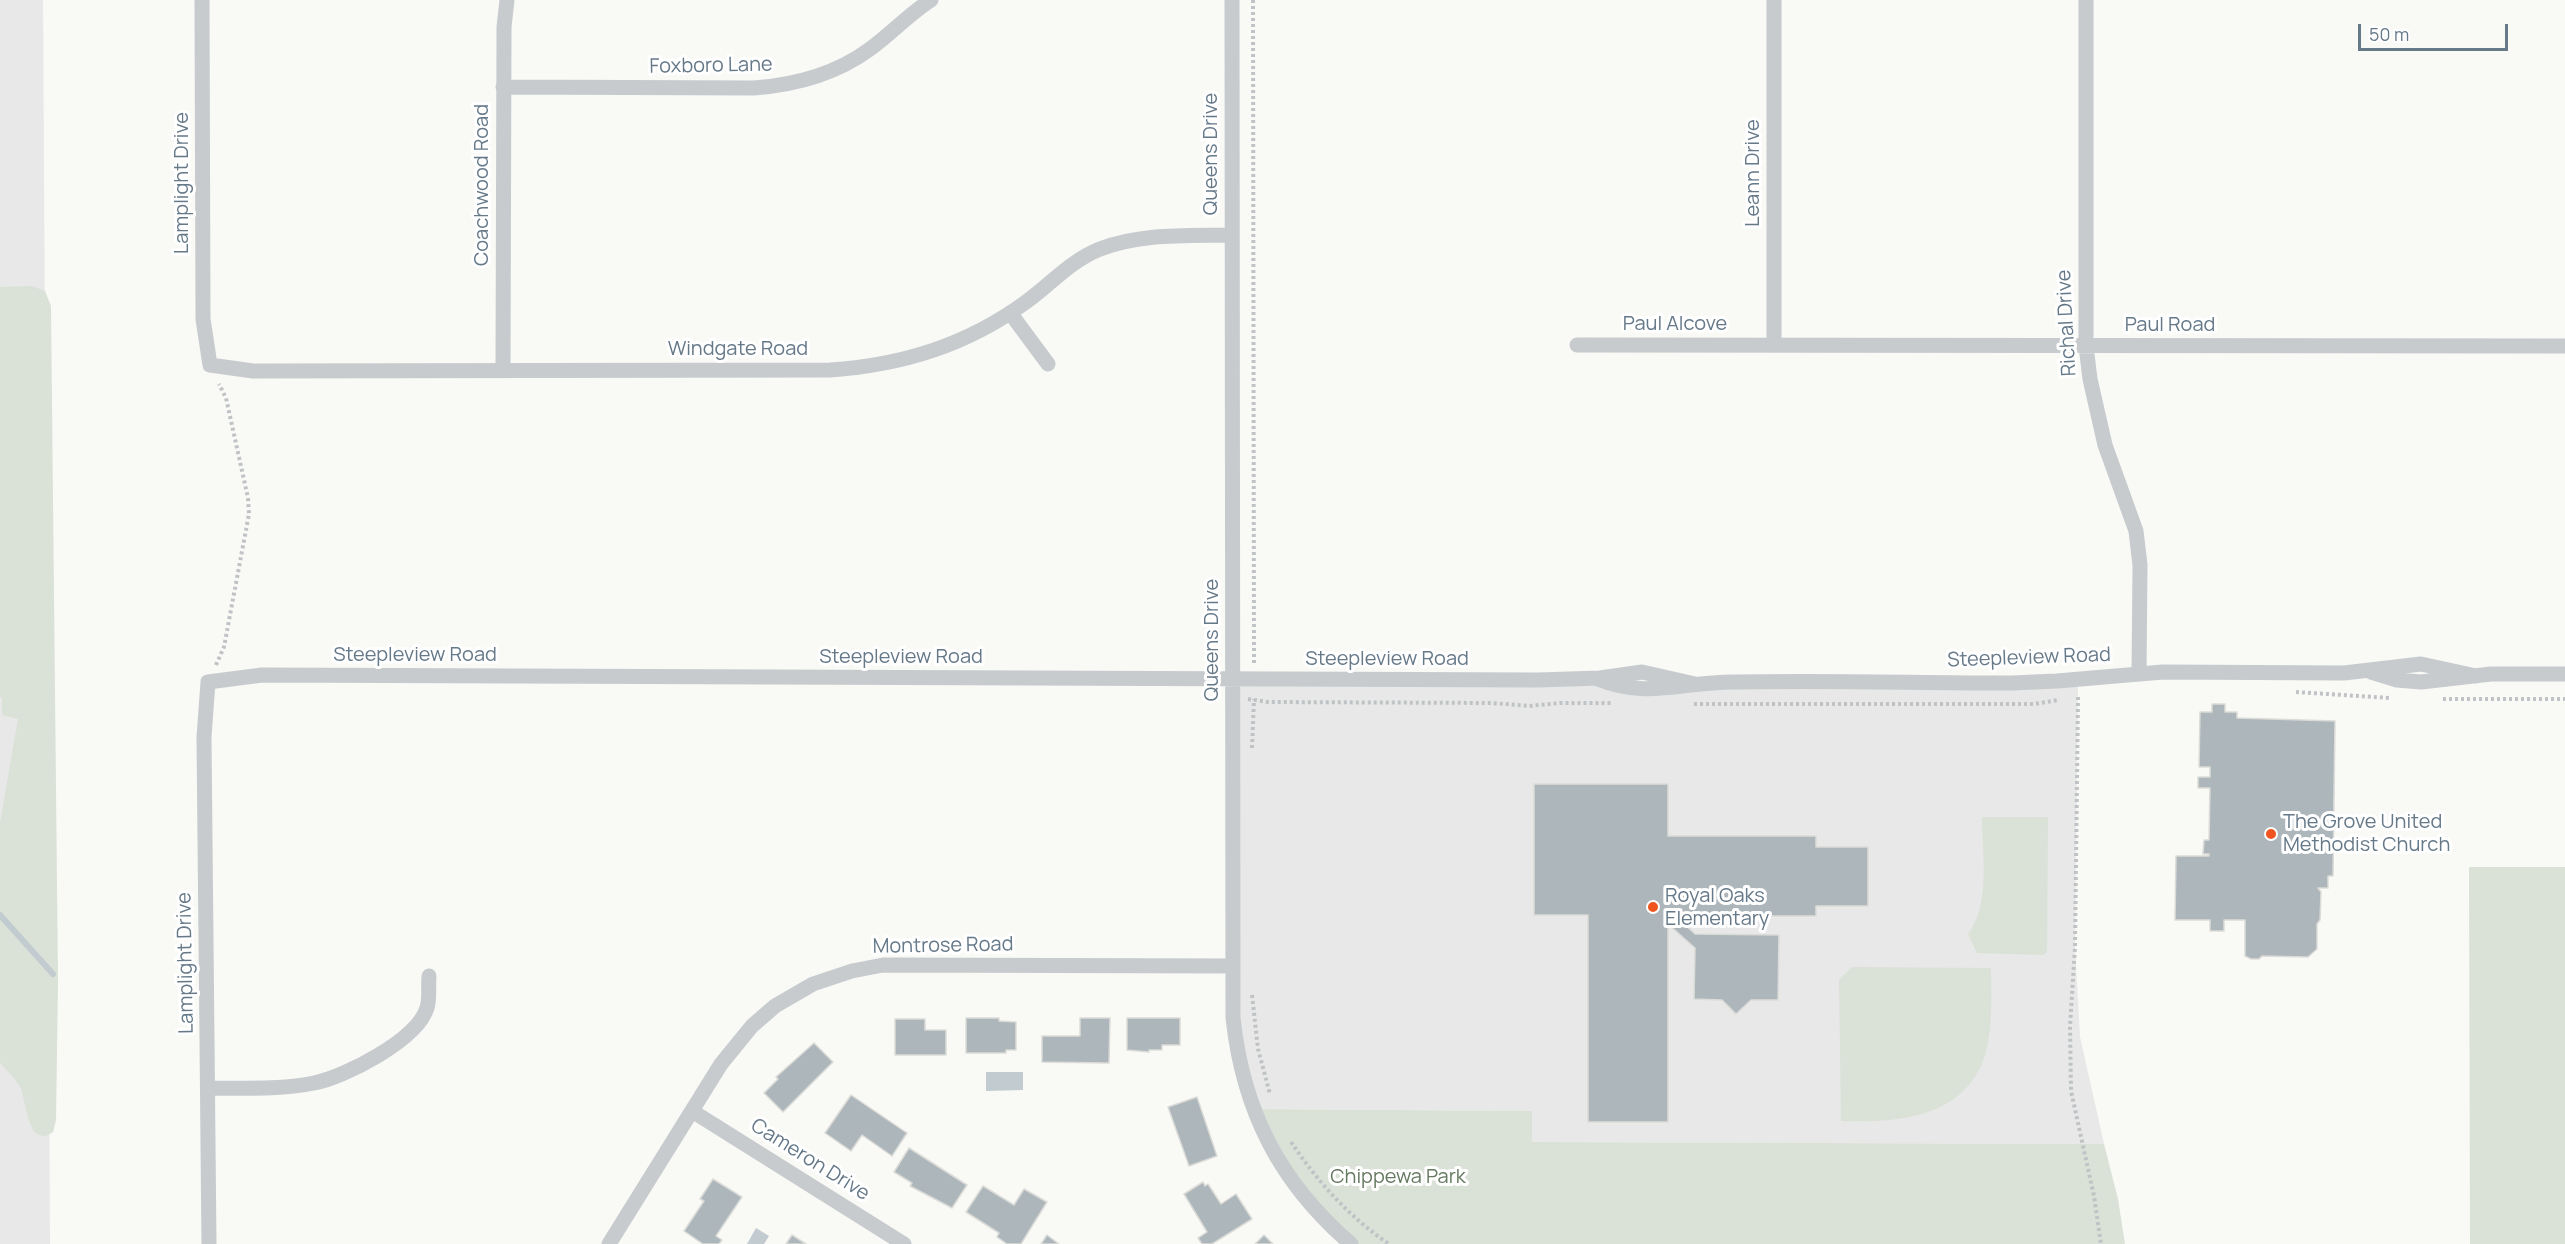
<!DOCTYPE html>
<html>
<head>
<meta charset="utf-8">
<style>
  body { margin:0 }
  #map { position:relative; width:2565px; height:1244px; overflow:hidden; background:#f9f9f6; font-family:Manrope,sans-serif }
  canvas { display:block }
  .scale { position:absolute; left:2358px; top:24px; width:150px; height:27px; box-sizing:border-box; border:3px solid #667989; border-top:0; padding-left:8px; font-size:18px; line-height:21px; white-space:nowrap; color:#667989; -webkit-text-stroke:4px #fff; paint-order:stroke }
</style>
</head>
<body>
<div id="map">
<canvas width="2565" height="1244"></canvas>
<div class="scale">50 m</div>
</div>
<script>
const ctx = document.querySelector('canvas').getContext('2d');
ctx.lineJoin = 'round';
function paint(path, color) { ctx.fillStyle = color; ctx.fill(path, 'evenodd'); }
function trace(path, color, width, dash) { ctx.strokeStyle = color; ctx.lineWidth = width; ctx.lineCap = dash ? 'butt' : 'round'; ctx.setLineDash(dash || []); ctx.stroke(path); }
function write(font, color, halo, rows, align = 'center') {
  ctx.font = font + ' Manrope,sans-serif'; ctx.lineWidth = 6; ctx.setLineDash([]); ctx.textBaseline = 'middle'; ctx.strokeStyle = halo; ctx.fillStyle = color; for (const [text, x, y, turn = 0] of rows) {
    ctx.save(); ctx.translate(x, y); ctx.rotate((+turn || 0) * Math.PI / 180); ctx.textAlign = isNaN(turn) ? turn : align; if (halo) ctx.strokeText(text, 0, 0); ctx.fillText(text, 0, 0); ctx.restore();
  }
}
const built = new Path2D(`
  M0,0H43L50,1244H0Z
  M1233,679L1614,686L2078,680L2075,947L2080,1037L2104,1144L1532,1142V1111L1252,1109L1241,1075Z`);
const green = new Path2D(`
  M32,286L45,291L51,306L58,981L56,1120L53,1132C28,1150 26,1101 21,1089C16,1079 8,1071 0,1063V823L18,719L2,715V698L0,697V287Z
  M1982,817H2048L2047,952L2043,955L1977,953L1968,934C1991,906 1982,851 1982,817Z
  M2469,867H2565V1244H2470Z
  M1852,967L1991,968C1991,995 1993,1025 1986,1051C1968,1118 1898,1123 1841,1121L1839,980Z
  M1252,1109L1532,1111V1142L2104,1144L2118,1199L2125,1244H1351L1330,1225Z`);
const water = new Path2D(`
  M986,1072H1023V1090L986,1091Z
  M756,1228L769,1236L764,1244H747Z`);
const stream = new Path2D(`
  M0,915L53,974`);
const building = new Path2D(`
  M2212,704H2225V712H2237V718L2335,721L2333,876H2328V888H2318L2321,892L2320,920L2317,924V949L2308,957L2262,956L2259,959H2251L2245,956V920H2224V931H2210V920H2175L2176,856H2209V854H2203L2204,840H2209L2210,788H2198V777H2210V767H2199L2200,712H2212Z
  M1534,784H1668V836H1816V847H1868V906H1816V916H1679V919L1695,934L1779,935L1778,1000H1751L1736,1014L1722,1000L1694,999L1695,948L1668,924V1122H1588V915H1534Z
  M966,1018H999V1021L1016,1022V1050H1006V1053H966Z
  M1080,1018H1110L1109,1063L1042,1062V1036H1080Z
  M1127,1018H1180V1045H1162V1050H1149V1052L1127,1050Z
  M895,1019H925V1030H946V1055H895Z
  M814,1043L833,1062L783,1112L764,1093L778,1079L776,1077Z
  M851,1095L907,1133L892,1156L862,1135L851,1151L825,1133Z
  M1197,1097L1217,1156L1189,1166L1168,1107Z
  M909,1148L967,1185L952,1208L910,1186L912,1183L894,1172Z
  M713,1179L742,1197L716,1236L722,1240L719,1244H703L684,1231L704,1201L700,1199Z
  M1203,1182L1205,1186L1208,1184L1221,1204L1236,1194L1252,1219L1212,1244H1202L1198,1238L1207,1232L1184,1194Z
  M983,1186L1014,1205L1024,1189L1047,1202L1021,1244H1007L997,1237L999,1233L966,1212Z
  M792,1235L806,1244H786Z
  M1047,1235L1059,1244H1041Z
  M1264,1235L1273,1244H1255Z`);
const path = new Path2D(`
  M1253,0L1254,664
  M216,665L224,647L249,514L248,498L226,398L219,384
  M2296,692L2390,698
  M2078,697L2075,947L2070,1027L2071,1091L2094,1196L2101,1244
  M1248,699L1268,702L1492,703L1529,706L1560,703H1612
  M2443,699H2565
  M1694,704H2034L2058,700
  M1252,748L1254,699
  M1252,995L1258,1049L1270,1094
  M1291,1142C1318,1182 1349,1217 1389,1244`);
const street = new Path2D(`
  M202,0L203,319L210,365L253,371L830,370C903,365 967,345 1026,302C1051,284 1070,261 1100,249C1142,233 1187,236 1231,235
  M1232,0L1233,1018C1243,1111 1280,1183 1351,1244
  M1774,0V345
  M2086,0V346L2090,379L2105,445L2136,531L2140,565L2139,673
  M503,87L754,88C795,85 836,74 870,49C891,34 909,14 931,0
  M1011,314L1048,364
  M1577,345L2565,346
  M503,370L504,27L507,0
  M2371,672L2397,680L2421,682L2491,674H2565
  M1598,679C1648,699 1681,682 1733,682C1826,680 1919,683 2012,683L2057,681L2163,672L2344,673L2421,664L2476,676
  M208,1088C243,1088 280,1090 314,1083C345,1077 417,1040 427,1008C430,999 428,986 429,976
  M692,1111L904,1244
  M209,1244L204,737L208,682L262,675L1538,680L1600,678L1642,672L1695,684
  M609,1244L721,1064L752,1026L775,1006L813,984L852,971L883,965L1231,966`);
const markers = [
  [2271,834,6,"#f0551f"],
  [1653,907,6,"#f0551f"]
];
const streetNames = [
  ["Foxboro Lane",711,66,-1],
  ["Queens Drive",1211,154,-90],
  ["Leann Drive",1753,173,-90],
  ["Lamplight Drive",182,183,-90],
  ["Coachwood Road",482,185,-90],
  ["Richal Drive",2067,323,-93],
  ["Paul Alcove",1675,324],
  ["Paul Road",2170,325],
  ["Windgate Road",738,349],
  ["Queens Drive",1212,640,-90],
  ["Steepleview Road",415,655],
  ["Steepleview Road",901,657],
  ["Steepleview Road",2029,658,-2],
  ["Steepleview Road",1387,659],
  ["Montrose Road",943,946,-1],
  ["Lamplight Drive",186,963,-91],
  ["Cameron Drive",810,1160,32]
];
const poiNames = [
  ["The Grove United",2283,822],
  ["Methodist Church",2283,845],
  ["Royal Oaks",1665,896],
  ["Elementary",1665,919]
];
const parkNames = [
  ["Chippewa Park",1398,1177]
];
paint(built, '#e7e8e7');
paint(green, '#dae1d7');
paint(water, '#c1cbd0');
trace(stream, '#c1cbd0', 6);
paint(building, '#adb6bb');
trace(building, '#dbdbd8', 1.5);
trace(path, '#c0c3c5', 4, [3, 3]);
trace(street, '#c7cbce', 15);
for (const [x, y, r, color] of markers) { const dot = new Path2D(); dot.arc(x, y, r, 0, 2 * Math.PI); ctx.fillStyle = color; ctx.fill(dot); trace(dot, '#fff', 2); }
write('20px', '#667989', '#fff', streetNames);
write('20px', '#667989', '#fff', poiNames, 'left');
write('20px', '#667a61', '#fff', parkNames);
</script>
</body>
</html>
